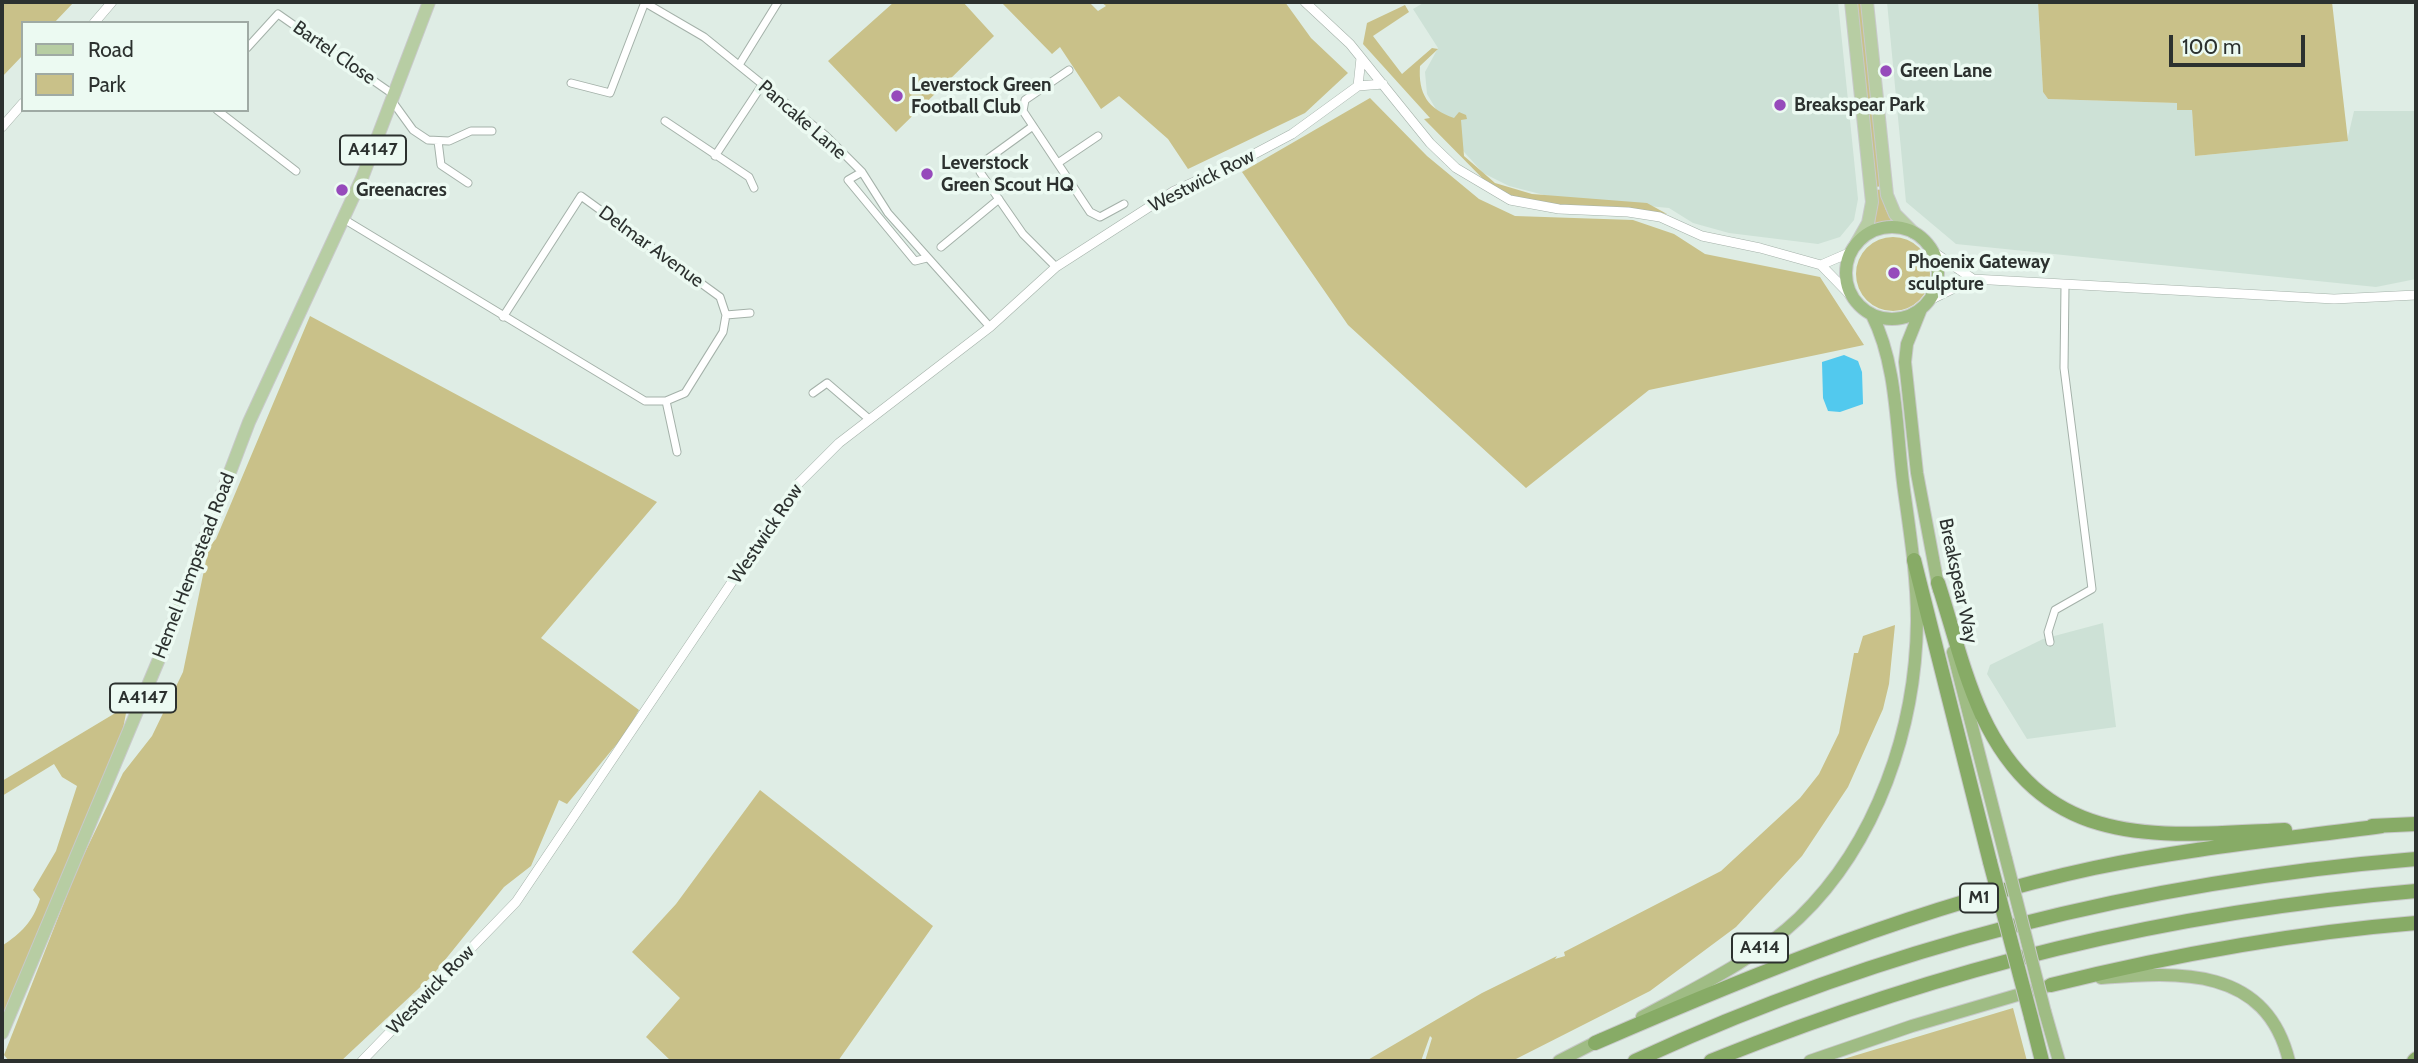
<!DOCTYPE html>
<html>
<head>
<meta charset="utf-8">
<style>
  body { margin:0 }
  #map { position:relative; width:2418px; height:1063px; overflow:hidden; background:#dfede5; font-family:Cabin,sans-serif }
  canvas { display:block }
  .frame { position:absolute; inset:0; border:4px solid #2c312f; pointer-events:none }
  .legend { position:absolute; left:21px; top:21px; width:228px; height:91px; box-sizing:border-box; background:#ecfaf2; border:2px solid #9faaa4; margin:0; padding:9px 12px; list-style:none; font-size:21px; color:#2c312f }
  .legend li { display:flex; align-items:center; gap:14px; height:35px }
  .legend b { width:35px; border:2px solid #9faaa4 }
  .scale { position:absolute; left:2169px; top:35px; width:136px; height:32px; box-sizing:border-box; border:4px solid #2c312f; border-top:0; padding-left:9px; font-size:21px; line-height:24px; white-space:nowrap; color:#2c312f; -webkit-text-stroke:5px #ecfaf2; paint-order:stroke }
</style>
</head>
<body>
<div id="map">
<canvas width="2418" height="1063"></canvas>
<div class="frame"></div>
<ul class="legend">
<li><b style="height:9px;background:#b7cda3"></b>Road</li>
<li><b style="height:19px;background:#c9c189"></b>Park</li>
</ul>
<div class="scale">100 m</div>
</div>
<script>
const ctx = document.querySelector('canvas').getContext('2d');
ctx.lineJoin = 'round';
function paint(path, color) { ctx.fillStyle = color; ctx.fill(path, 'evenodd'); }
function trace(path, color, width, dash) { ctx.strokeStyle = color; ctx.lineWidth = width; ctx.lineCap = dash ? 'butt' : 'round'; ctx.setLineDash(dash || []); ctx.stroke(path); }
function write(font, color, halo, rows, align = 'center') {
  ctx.font = font + ' Cabin,sans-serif'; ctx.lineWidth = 7; ctx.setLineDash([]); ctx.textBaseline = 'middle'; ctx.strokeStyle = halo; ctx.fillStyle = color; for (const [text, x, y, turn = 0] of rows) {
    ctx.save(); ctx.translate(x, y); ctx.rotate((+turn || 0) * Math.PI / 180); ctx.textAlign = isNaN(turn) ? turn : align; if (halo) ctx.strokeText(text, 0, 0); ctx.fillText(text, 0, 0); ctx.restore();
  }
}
const built = new Path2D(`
  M1425,2H1838L1858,199L1854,220L1840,237L1818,244L1729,233L1693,223L1669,208L1552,197L1509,186L1483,173L1456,143L1427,94L1425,72L1438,48L1413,9Z
  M1887,2H2038L2043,92L2048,99L2177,103L2192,110L2195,156L2347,141L2354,111H2416V279L2376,287L1956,244L1906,202Z
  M2103,623L2116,727L2027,739L1987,674L1990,665L2043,639Z`);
const green = new Path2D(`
  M2,2H74L54,23H23V55L2,77Z
  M894,2H963L994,36L896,132L828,61Z
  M1001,2H1089L1098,11L1106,6L1101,2H1285L1311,38L1348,73L1305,113L1188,169L1168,139L1119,96L1101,109L1060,47L1052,54Z
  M1856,2H1862L1882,186L1876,187Z
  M2038,2H2332L2348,141L2195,156L2192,110H2177V103L2048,99L2043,92Z
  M1405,5L1409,12L1373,36L1402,74L1432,48L1438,49L1420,66C1418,94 1428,109 1454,118L1459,112L1466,115L1467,119L1461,120L1464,156L1495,183L1532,194L1647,203L1667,214L1625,207L1549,206L1517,198L1491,187L1424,119L1430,118L1363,44L1367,23Z
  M1370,98L1427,156L1479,199L1515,216L1633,220L1674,234L1705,254L1820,277L1864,345L1649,390L1526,488L1348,325L1242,172Z
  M1883,189L1885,208L1893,224L1875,226L1876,190Z
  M1856 274a37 37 0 1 1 74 0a37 37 0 1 1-74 0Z
  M310,316L657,502L541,638L639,710L626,733L567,804L559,800L531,866L504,887L432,976L341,1061H9L4,1055L78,867L123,773L152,736L183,672L209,546L216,539Z
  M1895,625L1889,684L1883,709L1848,787L1802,856L1736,927L1650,991L1512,1061H1425L1432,1038L1430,1036L1421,1061H1366L1482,993L1557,956L1555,959L1565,956L1564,952L1721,871L1800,798L1819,774L1839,733L1854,653H1858L1863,636Z
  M117,712L126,713L123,729L2,1022V946C21,933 33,922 40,899L33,890L56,851L77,786L62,777L54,764L2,796V781Z
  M760,790L933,926L838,1061H671L646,1037L680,998L632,952L676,904Z
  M2013,1008L2027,1061H1837Z`);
const water = new Path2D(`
  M1844,355L1858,361L1862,372L1863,404L1840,412L1828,411L1823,398L1822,362Z`);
const minor = new Path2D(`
  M644,2L704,37L825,135L862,172L888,213L990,327
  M247,48L278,14L394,95
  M739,65L778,2
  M1069,70L1025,100L1023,111L1090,212L1100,217L1124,204
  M571,83L610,93L645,2
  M392,101L413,130L428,140L449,141L471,131H492
  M217,110L296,171
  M665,121L749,177L754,188
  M1033,126L982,163L980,172L1023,234L1056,267
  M438,141L441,165L468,183
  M715,156L762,85
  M1058,163L1098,136
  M862,172L848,180L915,261L927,258
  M342,218L645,401H666L685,393L723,332L726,315L720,297L581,196L503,317
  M941,247L999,199
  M726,315L750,313
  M813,393L827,383L869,419
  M666,401L677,452
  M2050,642L2048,632L2055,610L2092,589L2064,368L2065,286`);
const tertiary = new Path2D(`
  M1305,2L1350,44L1430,143L1456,168L1510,200L1559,209L1628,212L1660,217L1702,236L1760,248L1821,265L1853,298
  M94,23L112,2
  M1358,86L1361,58
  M2,127L23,103
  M1932,251L1973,279
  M1821,265L1851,252
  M1928,301L1973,279L2334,299L2416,295
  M362,1061L516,902L798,484L839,443L990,327L1056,267L1174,191L1243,160L1292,134L1358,86L1383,84`);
const primary = new Path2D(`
  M1851,2L1872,202L1868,223L1856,244
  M1867,2L1887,195L1895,214L1913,232
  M2,1033L159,659L249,422L362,178L429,2`);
const trunk = new Path2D(`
  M1846 273a46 46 0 1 1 92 0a46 46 0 1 1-92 0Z
  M1921,309L1907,344L1905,362L1917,473L1939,590
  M1953,652L2006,859
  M2101,978C2179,972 2266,966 2289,1061
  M2045,1012L2059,1061
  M1642,1017C1695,988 1755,960 1799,918C1877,843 1916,728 1917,621C1917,577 1910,533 1904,490C1896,433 1898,366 1872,315
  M1559,1061L1602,1039
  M1810,1061L1912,1026L2048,986`);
const motorway = new Path2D(`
  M1914,560L1990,862
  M1938,583C1952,626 1963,673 1982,715C2046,852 2158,836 2285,830
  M2372,826L2416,824
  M2051,985C2172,955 2292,933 2416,923
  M2031,1017L2042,1061
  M1595,1043C1756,973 1922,905 2094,868C2189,848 2286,839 2382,826
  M1635,1061C1883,946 2144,881 2416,859
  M1711,1061C1944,967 2166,912 2416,891
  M2414,1061L2416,1059`);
const trunkBridge = new Path2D(`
  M2006,859L2045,1012`);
const motorwayBridge = new Path2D(`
  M1990,862L2031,1017`);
const markers = [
  [1886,71,7,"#964abb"],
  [897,96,7,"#964abb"],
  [1780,105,7,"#964abb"],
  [927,174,7,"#964abb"],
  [342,190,7,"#964abb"],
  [1894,273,7,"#964abb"]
];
const shields = [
  [373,150,66],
  [143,698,66],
  [1979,898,38],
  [1760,948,56]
];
const shieldNames = [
  ["A4147",373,150],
  ["A4147",143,698],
  ["M1",1979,898],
  ["A414",1760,948]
];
const streetNames = [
  ["Bartel Close",334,53,35],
  ["Pancake Lane",802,120,41],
  ["Westwick Row",1202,181,-27],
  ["Delmar Avenue",651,247,36],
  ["Westwick Row",766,534,-56],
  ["Hemel Hempstead Road",194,566,-69],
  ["Breakspear Way",1958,581,78],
  ["Westwick Row",431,990,-46]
];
const poiNames = [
  ["Green Lane",1900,71],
  ["Leverstock Green",911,85],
  ["Football Club",911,107],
  ["Breakspear Park",1794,105],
  ["Leverstock",941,163],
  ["Green Scout HQ",941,185],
  ["Greenacres",356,190],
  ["Phoenix Gateway",1908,262],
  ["sculpture",1908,284]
];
paint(built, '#cde1d6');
paint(green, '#c9c189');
paint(water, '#52c9ee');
trace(minor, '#a4b1a9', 9);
trace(tertiary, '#a4b1a9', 10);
trace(primary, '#c8c9c9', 14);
trace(trunk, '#c8c9c9', 14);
trace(motorway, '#c8c9c9', 16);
trace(minor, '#fff', 7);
trace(tertiary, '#fff', 9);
trace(primary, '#b7cda3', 12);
trace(trunk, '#9fbc84', 12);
trace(motorway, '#87ab66', 14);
trace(trunkBridge, '#c8c9c9', 14, []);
trace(motorwayBridge, '#c8c9c9', 16, []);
trace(trunkBridge, '#9fbc84', 12);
trace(motorwayBridge, '#87ab66', 14);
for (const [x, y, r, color] of markers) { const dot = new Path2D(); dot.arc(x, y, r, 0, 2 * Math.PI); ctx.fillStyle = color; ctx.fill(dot); trace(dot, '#ecfaf2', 2.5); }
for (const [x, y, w] of shields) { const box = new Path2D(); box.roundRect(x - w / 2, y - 14.5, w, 29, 5); ctx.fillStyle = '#ecfaf2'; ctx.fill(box); trace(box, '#2c312f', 2); }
write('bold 18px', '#2c312f', null, shieldNames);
write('19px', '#2c312f', '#ecfaf2', streetNames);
write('bold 19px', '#2c312f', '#ecfaf2', poiNames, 'left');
</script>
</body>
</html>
